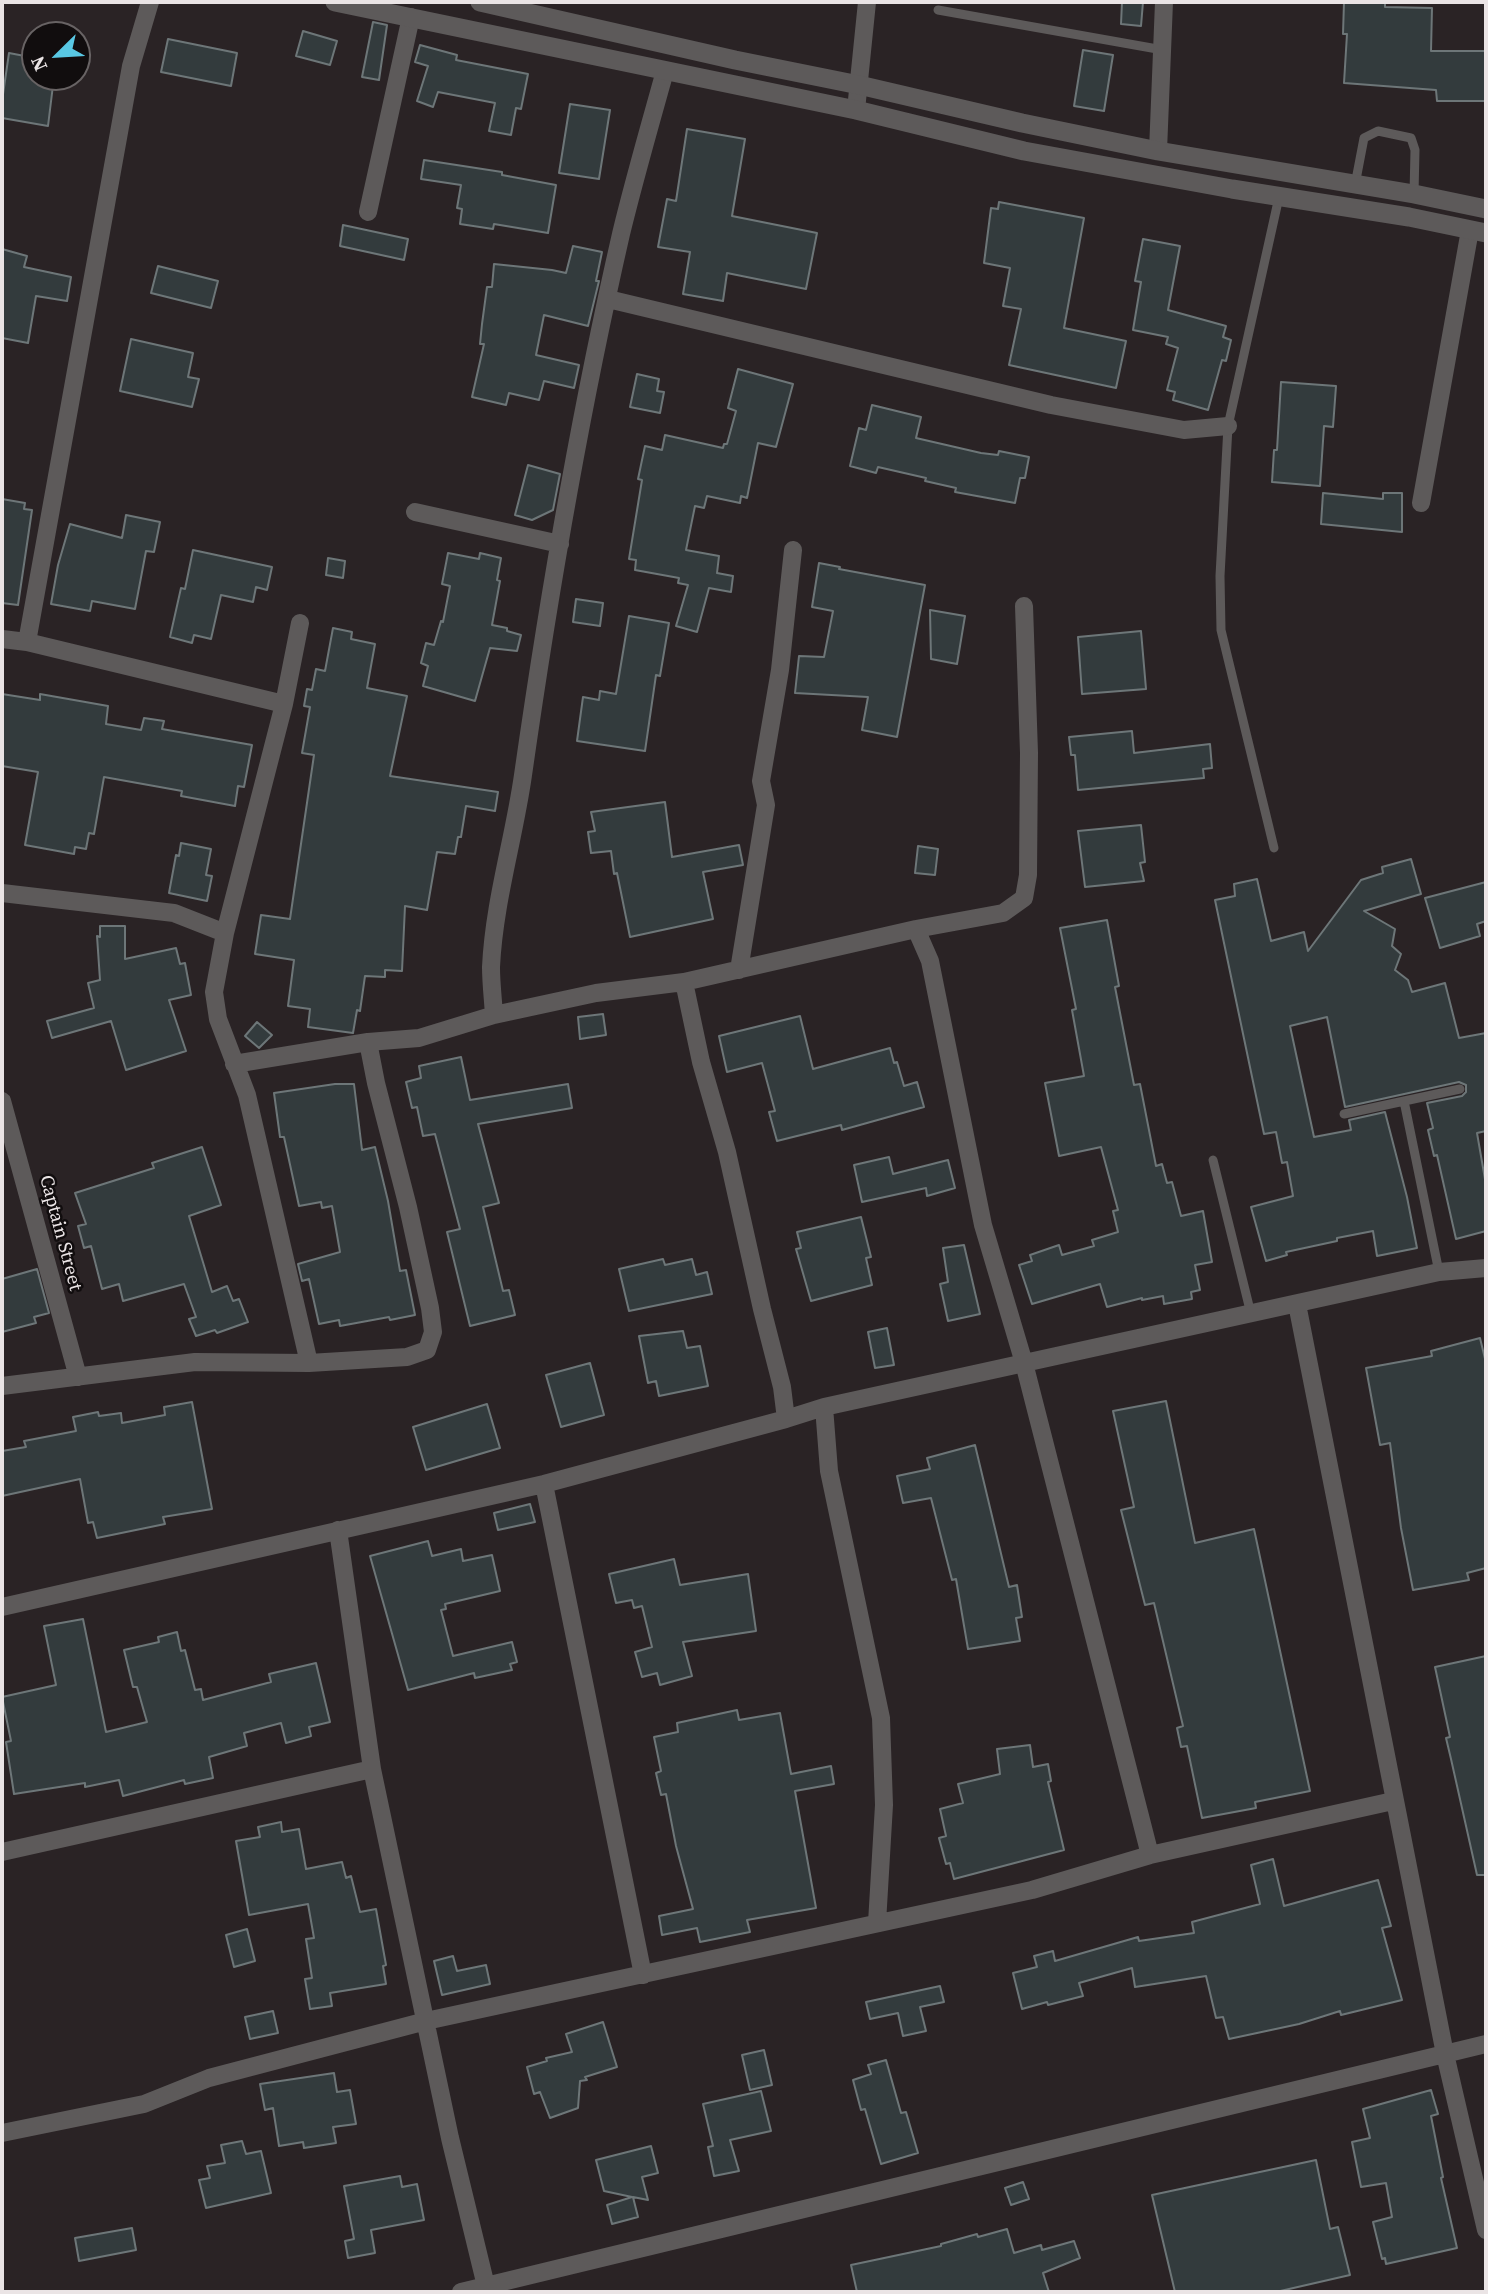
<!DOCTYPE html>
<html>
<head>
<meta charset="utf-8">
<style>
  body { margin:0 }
  #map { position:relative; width:1488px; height:2294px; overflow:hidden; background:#2a2325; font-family:"Source Serif 4",serif }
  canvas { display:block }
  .frame { position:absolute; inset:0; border:4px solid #eae4e5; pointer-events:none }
  .north { position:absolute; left:21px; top:21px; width:70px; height:70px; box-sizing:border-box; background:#110d0e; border:2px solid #686364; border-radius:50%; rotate:246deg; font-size:19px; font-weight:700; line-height:28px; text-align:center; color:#eae4e5 }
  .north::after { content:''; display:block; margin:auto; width:24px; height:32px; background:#59c8e4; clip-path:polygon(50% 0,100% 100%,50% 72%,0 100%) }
</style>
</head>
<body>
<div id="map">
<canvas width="1488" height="2294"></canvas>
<div class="frame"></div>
<div class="north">N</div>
</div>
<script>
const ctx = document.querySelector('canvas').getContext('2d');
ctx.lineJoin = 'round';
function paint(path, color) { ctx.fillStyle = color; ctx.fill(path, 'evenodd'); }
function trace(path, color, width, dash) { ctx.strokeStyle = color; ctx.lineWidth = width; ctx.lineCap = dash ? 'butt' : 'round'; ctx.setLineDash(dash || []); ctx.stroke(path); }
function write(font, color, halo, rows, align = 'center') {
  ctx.font = font + ' "Source Serif 4",serif'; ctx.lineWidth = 5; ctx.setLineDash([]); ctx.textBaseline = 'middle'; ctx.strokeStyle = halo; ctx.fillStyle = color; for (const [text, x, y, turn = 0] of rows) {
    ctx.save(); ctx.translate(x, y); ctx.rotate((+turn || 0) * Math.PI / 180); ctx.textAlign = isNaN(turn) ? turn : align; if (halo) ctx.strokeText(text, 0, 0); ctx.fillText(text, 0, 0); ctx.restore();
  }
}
const building = new Path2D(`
  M1122,2H1143L1141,26L1121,24Z
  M1344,2L1385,3V7L1432,8L1431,51H1486V101H1437L1436,90L1344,83L1347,34H1343Z
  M373,22L387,25L379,80L362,77Z
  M303,31L337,41L330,65L296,56Z
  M168,39L237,53L231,86L161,72Z
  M420,45L457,55L456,60L528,74L521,109L516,108L511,135L489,131L495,103L438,92L433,107L417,101L428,66L415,62Z
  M1083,50L1113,55L1104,111L1074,106Z
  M9,53L35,58V77H54L48,126L2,118V101Z
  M570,104L610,110L599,179L559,173Z
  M687,129L745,139L732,216L817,233L806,289L727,273L723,301L683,294L690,252L658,247L667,199L676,201Z
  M424,160L502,172V175L556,185L548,233L494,224L493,229L460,224L462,209L457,208L461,185L421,179Z
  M999,202L1084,218L1064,328L1126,341L1116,388L1009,365L1021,309L1003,306L1010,268L984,263L991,208L998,209Z
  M343,225L408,239L404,260L340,246Z
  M1143,239L1180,246L1168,310L1226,326L1223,337L1231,340L1226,361L1222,360L1208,410L1173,400L1175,392L1167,390L1178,348L1166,344L1168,337L1133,330L1141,282L1135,281Z
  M573,246L602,252L596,281H599L588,326L544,315L536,355L579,365L574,388L544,381L539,400L509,393L506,405L472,397L484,344H480L482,324L487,287H492L494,264L552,270L566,273Z
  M2,249L27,256L24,267L71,277L67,301L36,296L28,343L2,338Z
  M158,266L218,281L211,308L151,293Z
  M131,339L193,353L188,377L199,379L192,407L120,391Z
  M738,369L793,384L776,447L758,443L747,498L741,496L740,503L707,496L704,508L695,506L686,550L719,556L717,573L733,576L731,592L709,588L697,632L676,626L688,585L678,583L679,578L635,570L636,560L629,559L642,480L638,479L645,446L662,450L665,435L723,448L724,444H727L736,411L728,408Z
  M637,374L659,379L657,391L664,392L660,413L630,407Z
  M1281,382L1336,386L1333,427L1324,426L1320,486L1272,482L1274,450H1277Z
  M872,405L921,417L916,438L981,453L998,455L999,451L1029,457L1025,478H1020L1015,503L955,492L956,488L925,481L926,478L878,467L876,473L850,466L859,428L866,430Z
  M528,465L560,474L553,510L532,520L515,515Z
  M1323,493L1383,499V493H1402V532L1321,524Z
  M2,499L25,503L24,509L32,510L18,605L2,603Z
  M126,515L160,522L154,552L146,551L135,609L92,601L90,611L51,604L58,565L70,524L122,538Z
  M193,550L272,567L267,590L256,587L253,602L221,595L211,639L194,635L192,643L170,637L181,588L185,589Z
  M448,553L479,559L480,553L501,558L497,580L500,581L492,625L507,628V631L521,635L517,651L490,648L475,701L423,686L428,666L421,663L426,643L434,645L441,621L443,622L450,586L442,584Z
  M328,558L345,561L343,578L326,575Z
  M819,563L840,567L839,569L925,585L897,737L862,730L868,697L795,693L799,656L824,657L833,611L812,607Z
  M576,599L603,603L600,626L573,622Z
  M930,610L965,616L957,664L931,659Z
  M629,616L669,623L660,676L656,675L645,751L577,741L583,697L599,700L600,691L616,694Z
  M333,628L352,632L351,639L375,644L367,688L407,696L390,776L498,792L495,811L466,806L461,837H458L455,854L437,852L427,910L405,906L402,971L385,970V977L365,976L360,1011L357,1010L353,1033L308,1027L310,1009L288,1006L294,960L255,954L261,915L290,919L314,755L302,753L310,707L304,706L307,689L312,690L316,669L325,671Z
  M1141,631L1146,689L1082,694L1078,637Z
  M2,694L40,700V694L108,706L106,724L141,730L144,718L164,721L162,729L252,745L244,787L238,786L235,806L181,796L182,791L104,777L94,834L89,833L86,849L75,847L74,854L25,845L38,772L2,766Z
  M1132,731L1134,753L1210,744L1212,768L1203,769L1204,778L1078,790L1075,755H1071L1069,737Z
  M665,802L672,857L739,845L743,865L703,872L713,919L630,937L617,873L614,874L611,851L591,853L588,832L595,831L591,812Z
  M1141,825L1145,862L1140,863L1144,881L1085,887L1078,831Z
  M181,843L211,849L206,875L212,876L207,901L169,893L176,855L179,856Z
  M918,846L938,849L935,875L915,873Z
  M1411,859L1421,894L1364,911L1395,929L1392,946L1401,954L1395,970L1408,980L1412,992L1445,983L1459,1038L1486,1033V1131L1477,1133L1486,1185V1231L1456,1239L1437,1155L1434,1156L1428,1130L1433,1128L1427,1103L1462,1096L1466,1092V1085L1459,1082L1345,1107L1327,1017L1290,1026L1314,1137L1351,1130L1349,1120L1385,1112L1407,1197L1417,1248L1377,1256L1373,1231L1337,1238V1241L1286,1252L1287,1255L1266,1261L1251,1207L1293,1196L1287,1162L1282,1163L1276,1132L1264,1134L1215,900L1235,896L1234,884L1257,879L1271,941L1304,932L1308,951L1361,880L1383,873L1382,867Z
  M1486,882V921L1477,924L1480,936L1440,948L1425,898Z
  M1107,920L1119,986L1115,987L1134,1085L1140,1084L1156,1166L1162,1164L1167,1183L1172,1182L1181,1216L1203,1211L1212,1262L1195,1265L1200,1290L1191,1292L1192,1299L1164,1304L1163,1296L1142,1300V1298L1107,1307L1100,1284L1032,1304L1019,1265L1032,1261L1030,1255L1059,1245L1062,1255L1094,1246L1092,1240L1118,1232L1113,1211L1118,1210L1101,1147L1059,1156L1045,1083L1084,1076L1072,1010L1076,1009L1060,928Z
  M100,926H125V959L176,948L180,964L185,963L191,995L169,1000L186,1051L126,1070L111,1021L52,1038L47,1021L94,1008L88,983L100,980L97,936L100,937Z
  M603,1014L606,1035L580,1039L578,1017Z
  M800,1016L813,1069L890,1048L894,1063L897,1062L904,1086L917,1082L924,1107L842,1130L841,1125L777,1141L769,1112L775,1111L762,1063L727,1072L719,1036Z
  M257,1022L272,1035L259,1048L245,1036Z
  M461,1057L470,1100L568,1084L572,1108L478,1124L499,1203L483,1207L503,1291L509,1290L515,1315L470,1326L447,1232L460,1229L435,1134L423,1136L417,1107L412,1108L406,1082L421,1078L419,1066Z
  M335,1084H354L362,1150L375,1147L388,1201L400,1271L406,1270L415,1315L390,1320L389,1317L340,1326L339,1320L319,1324L309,1279L302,1281L298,1264L340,1252L332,1206L322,1208L321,1202L299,1206L284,1137H280L274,1093Z
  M202,1147L221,1205L189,1216L212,1292L227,1286L233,1301L239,1299L248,1322L217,1333L215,1330L196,1336L189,1319L196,1317L184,1284L123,1301L119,1284L102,1289L91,1246L84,1248L78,1226L86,1224L75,1193L154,1168L152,1163Z
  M889,1157L893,1174L948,1160L955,1188L927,1196L926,1188L862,1202L854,1165Z
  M861,1217L871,1257L866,1258L872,1285L811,1301L796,1249L801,1248L797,1232Z
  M964,1245L980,1314L948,1321L940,1284L948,1282L943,1248Z
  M663,1259L665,1265L692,1259L696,1275L707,1272L712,1294L629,1311L619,1269Z
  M37,1269L49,1313L34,1317L36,1323L2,1332V1279Z
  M887,1328L894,1365L875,1368L868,1332Z
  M683,1331L687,1348L700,1346L708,1386L659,1396L656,1381L648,1383L639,1336Z
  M1480,1338L1486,1363V1568L1467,1573L1469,1580L1413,1590L1401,1528L1390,1443L1380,1445L1366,1368L1432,1356L1431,1351Z
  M590,1363L604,1415L561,1427L546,1375Z
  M1166,1401L1195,1543L1254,1529L1310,1791L1255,1802L1256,1808L1202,1818L1187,1746L1181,1747L1177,1728L1183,1726L1154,1603L1145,1605L1121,1510L1134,1507L1113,1411Z
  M192,1402L212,1509L163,1517L165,1524L97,1538L93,1522L88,1523L80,1479L2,1496V1451L26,1447L24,1441L76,1431L73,1417L98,1412L99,1416L121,1413L122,1423L165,1415L164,1407Z
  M487,1404L500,1448L426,1470L413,1427Z
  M975,1445L1009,1587L1017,1585L1022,1617L1016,1618L1020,1641L968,1649L956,1579L952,1580L931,1498L903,1503L897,1476L930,1469L927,1458Z
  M530,1504L535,1522L498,1530L494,1513Z
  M428,1541L432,1556L461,1549L463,1561L492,1555L500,1591L445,1604L446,1609L441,1610L453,1656L512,1642L517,1662L510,1664L512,1670L475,1678L474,1673L408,1690L370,1556Z
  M674,1559L680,1585L748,1574L756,1631L683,1642L692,1676L660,1685L657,1673L642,1677L635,1652L652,1647L642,1606L634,1608L632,1600L616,1603L609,1574Z
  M83,1619L106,1732L147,1722L137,1687H133L124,1650L159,1642L158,1637L177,1632L181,1651L185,1650L195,1690L201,1689L203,1700L271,1682L269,1674L316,1663L330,1722L309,1727L311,1736L286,1743L281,1723L244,1733L247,1746L209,1757L213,1778L185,1784L184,1780L123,1796L119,1780L85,1787V1783L14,1794L6,1742L11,1741L2,1697L56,1685L44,1626Z
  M1486,1656V1875H1477L1451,1759L1446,1738L1450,1737L1435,1667Z
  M737,1710L739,1720L780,1713L791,1774L831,1766L834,1784L795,1791L816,1908L747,1920L750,1932L700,1942L697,1928L662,1935L659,1916L693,1909L676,1846L666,1794L661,1795L656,1773L661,1771L654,1737L678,1732L677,1723Z
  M1030,1745L1033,1767L1048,1764L1051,1781L1048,1782L1064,1850L954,1879L950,1863L946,1864L939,1838L946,1836L940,1809L963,1803L958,1784L1000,1774L997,1749Z
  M281,1822L282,1832L299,1829L306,1869L342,1862L346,1878L351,1876L360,1912L376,1909L386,1965L383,1966L386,1984L330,1993L332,2006L310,2009L305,1979L312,1978L306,1939L314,1938L308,1904L249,1915L236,1841L260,1837L258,1827Z
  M1273,1859L1284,1906L1378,1880L1391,1926L1382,1928L1402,2000L1341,2015L1340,2011L1299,2024L1229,2039L1223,2017L1216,2018L1206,1976L1135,1987L1132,1968L1079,1983L1083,1996L1048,2005L1047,2002L1022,2009L1013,1973L1037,1967L1034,1956L1053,1951L1055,1961L1138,1937L1139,1941L1194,1933L1192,1922L1260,1904L1251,1865Z
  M247,1929L255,1961L234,1967L226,1935Z
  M453,1956L457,1971L486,1965L490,1984L442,1995L434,1961Z
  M940,1986L944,2002L920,2007L926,2031L903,2036L898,2013L870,2019L866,2002Z
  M273,2011L278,2033L250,2039L245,2017Z
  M603,2022L617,2067L585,2077L587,2080L580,2081L578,2108L550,2118L540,2092L534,2094L527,2067L547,2061L546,2058L572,2052L566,2034Z
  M764,2050L772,2085L750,2090L742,2055Z
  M886,2060L901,2113L906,2112L918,2153L881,2164L865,2109L861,2110L853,2080L871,2074L868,2065Z
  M334,2073L337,2092L350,2090L356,2124L333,2127L336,2143L304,2148L303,2142L279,2146L273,2108L265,2110L260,2084Z
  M1431,2090L1438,2114L1431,2116L1443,2177L1441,2178L1457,2248L1386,2264L1385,2258L1382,2259L1373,2222L1392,2217L1386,2183L1361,2187L1352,2142L1370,2138L1363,2109Z
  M761,2091L771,2131L730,2140L739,2171L714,2176L708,2147L713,2146L703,2104Z
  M242,2141L246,2154L261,2151L271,2193L206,2208L199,2180L210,2178L207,2166L225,2163L221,2145Z
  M651,2146L658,2173L642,2177L648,2200L633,2197L638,2217L612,2224L607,2205L632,2197L604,2191L596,2160Z
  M1316,2160L1330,2229L1338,2227L1350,2275L1276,2292H1175L1152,2195Z
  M400,2176L402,2187L417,2184L424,2220L371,2230L375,2253L348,2258L345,2241L354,2239L344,2186Z
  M1023,2182L1029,2199L1011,2205L1005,2188Z
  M132,2228L136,2250L79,2261L75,2238Z
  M1007,2229L1014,2253L1041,2245L1042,2250L1074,2241L1080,2258L1043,2273L1049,2292H857L851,2265L941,2246V2244L977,2234L978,2237Z`);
const service = new Path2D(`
  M938,10L1163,50
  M1355,185L1364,138L1378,131L1411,138L1415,150L1414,194
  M1274,848L1221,630L1220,576L1228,426L1279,197
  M1404,1101L1439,1272
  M1344,1114L1460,1089
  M1213,1160L1251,1314`);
const minor = new Path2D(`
  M665,71C650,125 634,180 621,234C580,413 549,593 523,775C514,839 494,902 491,967C491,983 493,999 494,1015L596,993L684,982L701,1062L727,1152L762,1309L782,1387L786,1419
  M856,110L867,2
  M1158,151L1164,2
  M368,212L411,17
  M608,299L1051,405L1184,430L1228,426
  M1421,503L1470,230
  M415,512L560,544
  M300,623L284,704L225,933L214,992L218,1019L247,1095L309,1363
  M2,639L27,642L284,704
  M27,642L131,66L150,2
  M2,893L174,913L225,933
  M916,929L930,961L983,1225L1024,1363L1150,1855
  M739,970L766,805L761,781L780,670L793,550
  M684,982L916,929L1003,913L1024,898L1028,875L1029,753L1024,606
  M234,1064L368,1042L419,1038L494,1015
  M2,1101L78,1377
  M1297,1304L1445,2054L1486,2230
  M2,1386L195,1362L309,1363L407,1357L427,1350L433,1332L430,1308L408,1207L376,1083L368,1042
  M824,1407L829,1471L881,1718L884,1805L877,1923
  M544,1484L643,1975
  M338,1530L372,1769L450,2138L486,2286
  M2,1607L544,1484L786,1419L824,1407L1439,1272L1486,1268
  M2,1852L372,1769
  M2,2133L144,2104L209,2078L426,2021L1032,1890L1150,1855L1393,1801
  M461,2292L1486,2044`);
const tertiary = new Path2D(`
  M335,2L856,110L1024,151L1232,189L1409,217L1486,233
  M480,2L735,60L859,85L1022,123L1158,151L1414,194L1486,209`);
const streetNames = [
  ["Captain Street",60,1233,75]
];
paint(building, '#333b3d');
trace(building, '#6d7678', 2);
trace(service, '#5d5a5a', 9);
trace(minor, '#5d5a5a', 18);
trace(tertiary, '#5d5a5a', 19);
write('19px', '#eae4e5', '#110d0e', streetNames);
</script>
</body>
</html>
